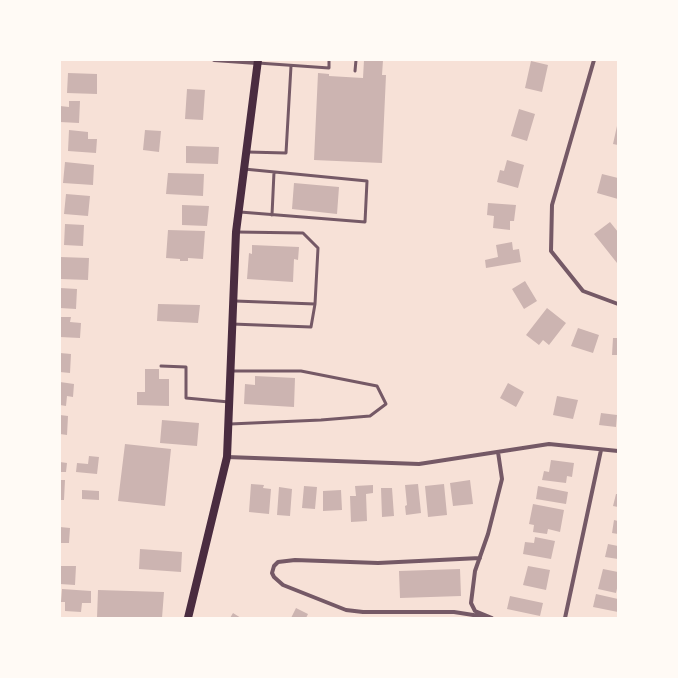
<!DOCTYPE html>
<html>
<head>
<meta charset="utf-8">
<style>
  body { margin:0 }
  #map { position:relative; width:678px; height:678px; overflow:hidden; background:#f7e1d7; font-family:"DM Sans",sans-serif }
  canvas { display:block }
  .frame { position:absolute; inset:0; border:61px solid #fffaf5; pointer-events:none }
</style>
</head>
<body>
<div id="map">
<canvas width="678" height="678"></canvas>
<div class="frame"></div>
</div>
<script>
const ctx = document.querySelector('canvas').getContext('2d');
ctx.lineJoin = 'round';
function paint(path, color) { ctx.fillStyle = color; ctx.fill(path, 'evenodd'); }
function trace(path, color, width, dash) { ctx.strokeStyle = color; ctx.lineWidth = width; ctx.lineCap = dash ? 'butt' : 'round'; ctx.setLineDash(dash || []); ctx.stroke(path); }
const building = new Path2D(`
  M364,60H383L382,75H386L382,163L314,160L318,73L329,74V76L363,78Z
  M531,61L548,65L542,92L525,88Z
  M68,73L97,74V94L67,93Z
  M187,89L205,90L203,120L185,119Z
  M69,101H80L79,123L60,122V106L69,107Z
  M519,109L535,114L527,141L511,136Z
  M617,126H618V145L613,144Z
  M69,130L88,132V139H97L96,153L68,151Z
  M145,130L161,131L159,152L143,150Z
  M186,146L219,147L218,164L186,163Z
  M507,160L524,165L518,188L497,182L500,170L504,171Z
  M65,162L94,165L93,185L63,183Z
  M168,173L204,174L203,196L166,194Z
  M602,174L618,178V199L597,193Z
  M294,183L339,187L337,214L292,209Z
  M66,194L90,196L88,216L64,214Z
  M488,203L516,205L514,221H510V230L493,228L494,216L487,215Z
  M182,205L209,206L207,226L182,225Z
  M610,222L618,232V262L617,263L594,234Z
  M65,224L84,225L83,246L64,245Z
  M168,230L205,231L203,259L188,258V261H180V259L166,258Z
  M512,242L513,250L519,249L521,262L486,268L485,260L498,257L496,245Z
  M252,245L299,247L298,260L294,259L293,282L247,279L249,253L252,254Z
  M60,257L89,258L88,280L60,279Z
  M525,281L537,301L524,309L512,289Z
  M60,288L77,289L76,309L60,308Z
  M158,304L200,305L198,323L157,321Z
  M547,308L566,323L549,345L543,340L539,345L526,335Z
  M60,317H71L70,322L81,323L80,338L60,337Z
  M578,328L599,335L593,353L571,346Z
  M613,338H618V355H612Z
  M60,353L71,354L70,373L60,372Z
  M145,369H159V379H169V406L137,405V392H145Z
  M255,376L295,378L294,407L244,404L245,384L255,385Z
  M60,382L74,384L73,397L67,396L66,406L60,405Z
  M508,383L524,392L516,407L500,398Z
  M557,396L578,400L573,419L553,415Z
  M601,413L617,415L616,427L599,425Z
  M60,415L68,416L67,435L60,434Z
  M162,420L199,423L197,446L160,443Z
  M125,444L171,449L165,506L118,501Z
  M89,456L99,457L97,474L76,472L77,463L88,464Z
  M551,460L574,463L572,477L567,476L566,483L542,480L544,471L549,472Z
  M60,462L67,463L66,472H60Z
  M60,480H65L64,500H60Z
  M470,480L473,504L453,506L450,483Z
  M251,484L264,485L263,488L271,489L269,514L249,512Z
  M418,484L421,513L406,515L405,506L407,505L405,485Z
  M444,484L447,515L428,517L425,486Z
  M373,485V493L366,494L367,521L351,522L350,496H356L355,486Z
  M304,486L317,487L315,509L302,508Z
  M538,486L568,492L566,504L536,499Z
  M279,487L292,489L290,516L277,515Z
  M381,488H392L394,516L382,517Z
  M82,490L99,491V500L82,499Z
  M341,490L342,510L323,511V491Z
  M616,494H618V507L613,506Z
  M533,504L564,510L560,532L548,529L547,534L533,532L534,525L529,524Z
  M614,520L618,521V534L612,533Z
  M60,527L70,528L69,543H60Z
  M535,537L555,541L551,559L523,554L525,542L534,543Z
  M608,544L618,546V559L605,557Z
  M140,549L182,552L181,572L139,569Z
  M60,566H76L75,585L60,584Z
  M528,566L550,570L546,590L523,585Z
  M460,569L461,596L400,598L399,571Z
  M603,569L618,572V584L616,593L598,589Z
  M62,589L91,591V603H82L81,612L65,611V602H61Z
  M98,590L164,592L162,618H97Z
  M596,594L618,599V612L593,607Z
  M510,596L543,603L540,616L507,609Z
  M296,608L308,614L306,618H291Z
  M233,613L241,618H230Z`);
const service = new Path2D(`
  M258,63L329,68V60
  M355,71L356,60
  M247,152L286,153L291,66
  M240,212L365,222L367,181L244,169
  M272,215L274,172
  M235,301L315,304
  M232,324L311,327L315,304L318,248L303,233L236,232
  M161,366L186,367V398L229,402
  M230,424L321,420L370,416L386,404L377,386L301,371H232`);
const minor = new Path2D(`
  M214,60L257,63
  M594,60L552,205L551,251L583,291L618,304
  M227,457L419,464L549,444L618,451
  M480,558L378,563L295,560L278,562L274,566L272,573L274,577L283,585L346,610L363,612H454L486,617
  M492,618L475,611L471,603L475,571L488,534L502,479L498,452
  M565,618L601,450`);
const secondary = new Path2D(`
  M188,618L227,457L236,232L258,60`);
paint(building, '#ccb4b1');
trace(service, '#755966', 3);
trace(minor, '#755966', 4);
trace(secondary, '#4a2c40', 8);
</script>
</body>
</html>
